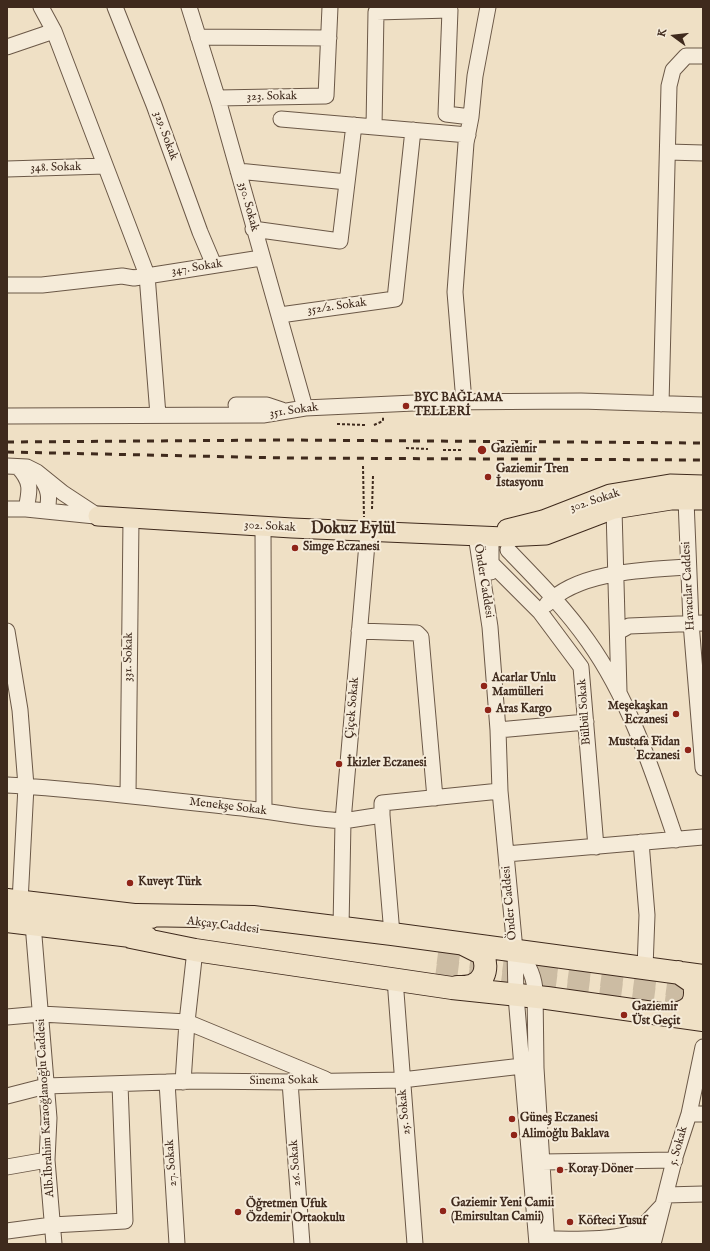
<!DOCTYPE html>
<html>
<head>
<meta charset="utf-8">
<style>
  body { margin:0 }
  #map { position:relative; width:710px; height:1251px; overflow:hidden; background:#efe0c5; font-family:"IM FELL English",serif }
  canvas { display:block }
  .frame { position:absolute; inset:0; border:8px solid #3f2a1d; pointer-events:none }
  .north { position:absolute; left:654px; top:16px; width:40px; height:40px; -webkit-text-stroke:3px #f5ebd9; paint-order:stroke; rotate:285deg; font-size:11px; font-weight:700; line-height:16px; text-align:center; color:#3f2a1d }
  .north::after { content:''; display:block; margin:auto; width:14px; height:18px; background:#3f2a1d; clip-path:polygon(50% 0,100% 100%,50% 72%,0 100%) }
</style>
</head>
<body>
<div id="map">
<canvas width="710" height="1251"></canvas>
<div class="frame"></div>
<div class="north">K</div>
</div>
<script>
const ctx = document.querySelector('canvas').getContext('2d');
ctx.lineJoin = 'round';
function trace(path, color, width, dash) { ctx.strokeStyle = color; ctx.lineWidth = width; ctx.lineCap = dash ? 'butt' : 'round'; ctx.setLineDash(dash || []); ctx.stroke(path); }
function write(font, color, halo, rows, align = 'center') {
  ctx.font = font + ' "IM FELL English",serif'; ctx.lineWidth = 4; ctx.setLineDash([]); ctx.textBaseline = 'middle'; ctx.strokeStyle = halo; ctx.fillStyle = color; for (const [text, x, y, turn = 0] of rows) {
    ctx.save(); ctx.translate(x, y); ctx.rotate((+turn || 0) * Math.PI / 180); ctx.textAlign = isNaN(turn) ? turn : align; if (halo) ctx.strokeText(text, 0, 0); ctx.fillText(text, 0, 0); ctx.restore();
  }
}
const highwayTunnel = new Path2D(`
  M438,953L703,989
  M436,970L703,1005`);
const path = new Path2D(`
  M337,424L365,425
  M374,425L383,421V416
  M406,448L428,449
  M443,450H463
  M363,466L364,517
  M372,509L373,476`);
const minor = new Path2D(`
  M41,7L54,31L147,275L158,415
  M115,7L154,105L200,232L214,265
  M189,7L219,103L305,408
  M198,37L329,38
  M7,47L54,31
  M218,98L326,96L330,7
  M471,117L475,76L488,7
  M281,119L468,135
  M374,127L376,12L450,10L446,114L471,117L466,143L455,292L464,402
  M668,152L703,153
  M7,169L105,166
  M238,171L347,182
  M253,229L340,241L354,125
  M7,285H42L122,276L134,278L261,258
  M280,315L395,299L413,130
  M661,404L669,86L673,70L686,56H703
  M236,405H267L282,410
  M7,416L263,415L305,408L436,402L581,401L703,405
  M7,466L27,467L37,472L63,493L98,516
  M18,467C32,482 30,490 26,509
  M41,478C49,489 50,497 47,511
  M686,500L691,623L703,768
  M7,509H26L95,516
  M614,509L619,692
  M263,527L264,811
  M368,532L343,821L382,815L392,934
  M476,535L490,627L498,730L500,791L515,950L516,996L537,1244
  M491,536V572
  M508,550C536,579 565,608 588,641C630,700 653,772 676,840
  M491,563L540,612L581,667L596,847
  M547,604C578,571 645,570 688,567
  M7,631L20,710L26,786L20,902
  M359,631L417,633L421,637L435,798
  M618,632L629,626L703,623
  M498,730L586,722
  M7,785C88,790 169,800 249,809C281,813 311,819 343,821L341,928
  M128,795L131,519
  M382,815V803L500,791
  M641,842L647,915L645,968
  M506,854L703,837
  M33,924L49,1118L47,1160L54,1244
  M515,950C527,962 533,972 535,989L536,1068L547,1244
  M395,979L415,1244
  M7,1017L41,1014L187,1022L195,950
  M167,1082L177,1244
  M183,1082L187,1022L325,1079
  M290,1082L302,1244
  M7,1096L46,1086L197,1081L290,1082L402,1080L522,1066
  M689,1114H703
  M542,1162L675,1160
  M7,1167L47,1160
  M666,1195L703,1194
  M7,1231L52,1225L125,1221L120,1084
  M542,1244L547,1239C569,1239 618,1241 636,1231C646,1225 653,1215 661,1207
  M630,1244L654,1235
  M653,1244L675,1157L689,1114L703,1047`);
const major = new Path2D(`
  M98,516L292,528L504,537L546,535L614,509L671,500H703
  M507,529L543,520L610,494L670,484L703,485`);
const highway = new Path2D(`
  M7,900L151,917
  M137,915L253,917L392,934L703,976
  M7,921L147,938
  M131,937L195,950L452,988L547,998L703,1020
  M457,987C462,987 469,987 473,985C487,979 487,965 483,954L463,944
  M670,1015C690,1011 698,1005 694,983L678,972`);
const rail = new Path2D(`
  M7,442L287,440L703,443
  M7,452L287,458L703,460`);
const markers = [
  [406,406,4,"#8f2418"],
  [482,450,5,"#8f2418"],
  [488,477,4,"#8f2418"],
  [295,548,4,"#8f2418"],
  [484,686,4,"#8f2418"],
  [488,710,4,"#8f2418"],
  [676,714,4,"#8f2418"],
  [688,750,4,"#8f2418"],
  [339,764,4,"#8f2418"],
  [130,883,4,"#8f2418"],
  [624,1015,4,"#8f2418"],
  [512,1119,4,"#8f2418"],
  [514,1135,4,"#8f2418"],
  [560,1170,4,"#8f2418"],
  [443,1211,4,"#8f2418"],
  [238,1212,4,"#8f2418"],
  [570,1222,4,"#8f2418"]
];
const streetNames = [
  ["323. Sokak",272,97,-1],
  ["329. Sokak",165,136,70],
  ["348. Sokak",56,168,-1],
  ["350. Sokak",248,207,75],
  ["347. Sokak",197,268,-9],
  ["352/2. Sokak",337,307,-8],
  ["351. Sokak",294,411,-8],
  ["302. Sokak",595,501,-18],
  ["302. Sokak",270,527,3],
  ["Önder Caddesi",483,581,81],
  ["Havacılar Caddesi",689,586,-93],
  ["331. Sokak",129,657,-89],
  ["Çiçek Sokak",353,708,-85],
  ["Bülbül Sokak",585,712,-94],
  ["Menekşe Sokak",228,807,7],
  ["Önder Caddesi",510,903,-95],
  ["Akçay Caddesi",223,926,7],
  ["Sinema Sokak",284,1081,-1],
  ["Alb.İbrahim Karaoğlanoğlu Caddesi",46,1108,-93],
  ["25. Sokak",405,1112,-95],
  ["5. Sokak",679,1146,-74],
  ["27. Sokak",172,1163,-94],
  ["26. Sokak",296,1163,-94]
];
const poiNames = [
  ["BYC BAĞLAMA",414,399],
  ["TELLERİ",414,413],
  ["Gaziemir",491,450],
  ["Gaziemir Tren",496,470],
  ["İstasyonu",496,484],
  ["Simge Eczanesi",303,548],
  ["Acarlar Unlu",492,679],
  ["Mamülleri",492,693],
  ["Meşekaşkan",668,707,"right"],
  ["Eczanesi",668,721,"right"],
  ["Aras Kargo",496,710],
  ["Mustafa Fidan",680,743,"right"],
  ["Eczanesi",680,757,"right"],
  ["İkizler Eczanesi",347,764],
  ["Kuveyt Türk",138,883],
  ["Gaziemir",632,1008],
  ["Üst Geçit",632,1022],
  ["Güneş Eczanesi",520,1119],
  ["Alimoğlu Baklava",522,1135],
  ["Koray Döner",568,1170],
  ["Gaziemir Yeni Camii",451,1204],
  ["(Emirsultan Camii)",451,1218],
  ["Öğretmen Ufuk",246,1205],
  ["Özdemir Ortaokulu",246,1219],
  ["Köfteci Yusuf",578,1222]
];
const districtNames = [
  ["Dokuz Eylül",353,530]
];
trace(highwayTunnel, '#ccbca3', 22, [22, 11]);
trace(minor, '#6b5847', 17);
trace(major, '#3f2a1d', 21);
trace(highway, '#3f2a1d', 24);
trace(path, '#3f2a1d', 2, [3, 2]);
trace(minor, '#f5ebd9', 15);
trace(major, '#efe0c5', 19);
trace(highway, '#efe0c5', 22);
trace(rail, '#3f2a1d', 3, [7, 7]);
for (const [x, y, r, color] of markers) { const dot = new Path2D(); dot.arc(x, y, r, 0, 2 * Math.PI); ctx.fillStyle = color; ctx.fill(dot); trace(dot, '#f5ebd9', 1.5); }
write('12px', '#3f2a1d', '#f5ebd9', streetNames);
write('bold 12px', '#3f2a1d', '#f5ebd9', poiNames, 'left');
write('bold 16px', '#3f2a1d', '#f5ebd9', districtNames);
</script>
</body>
</html>
